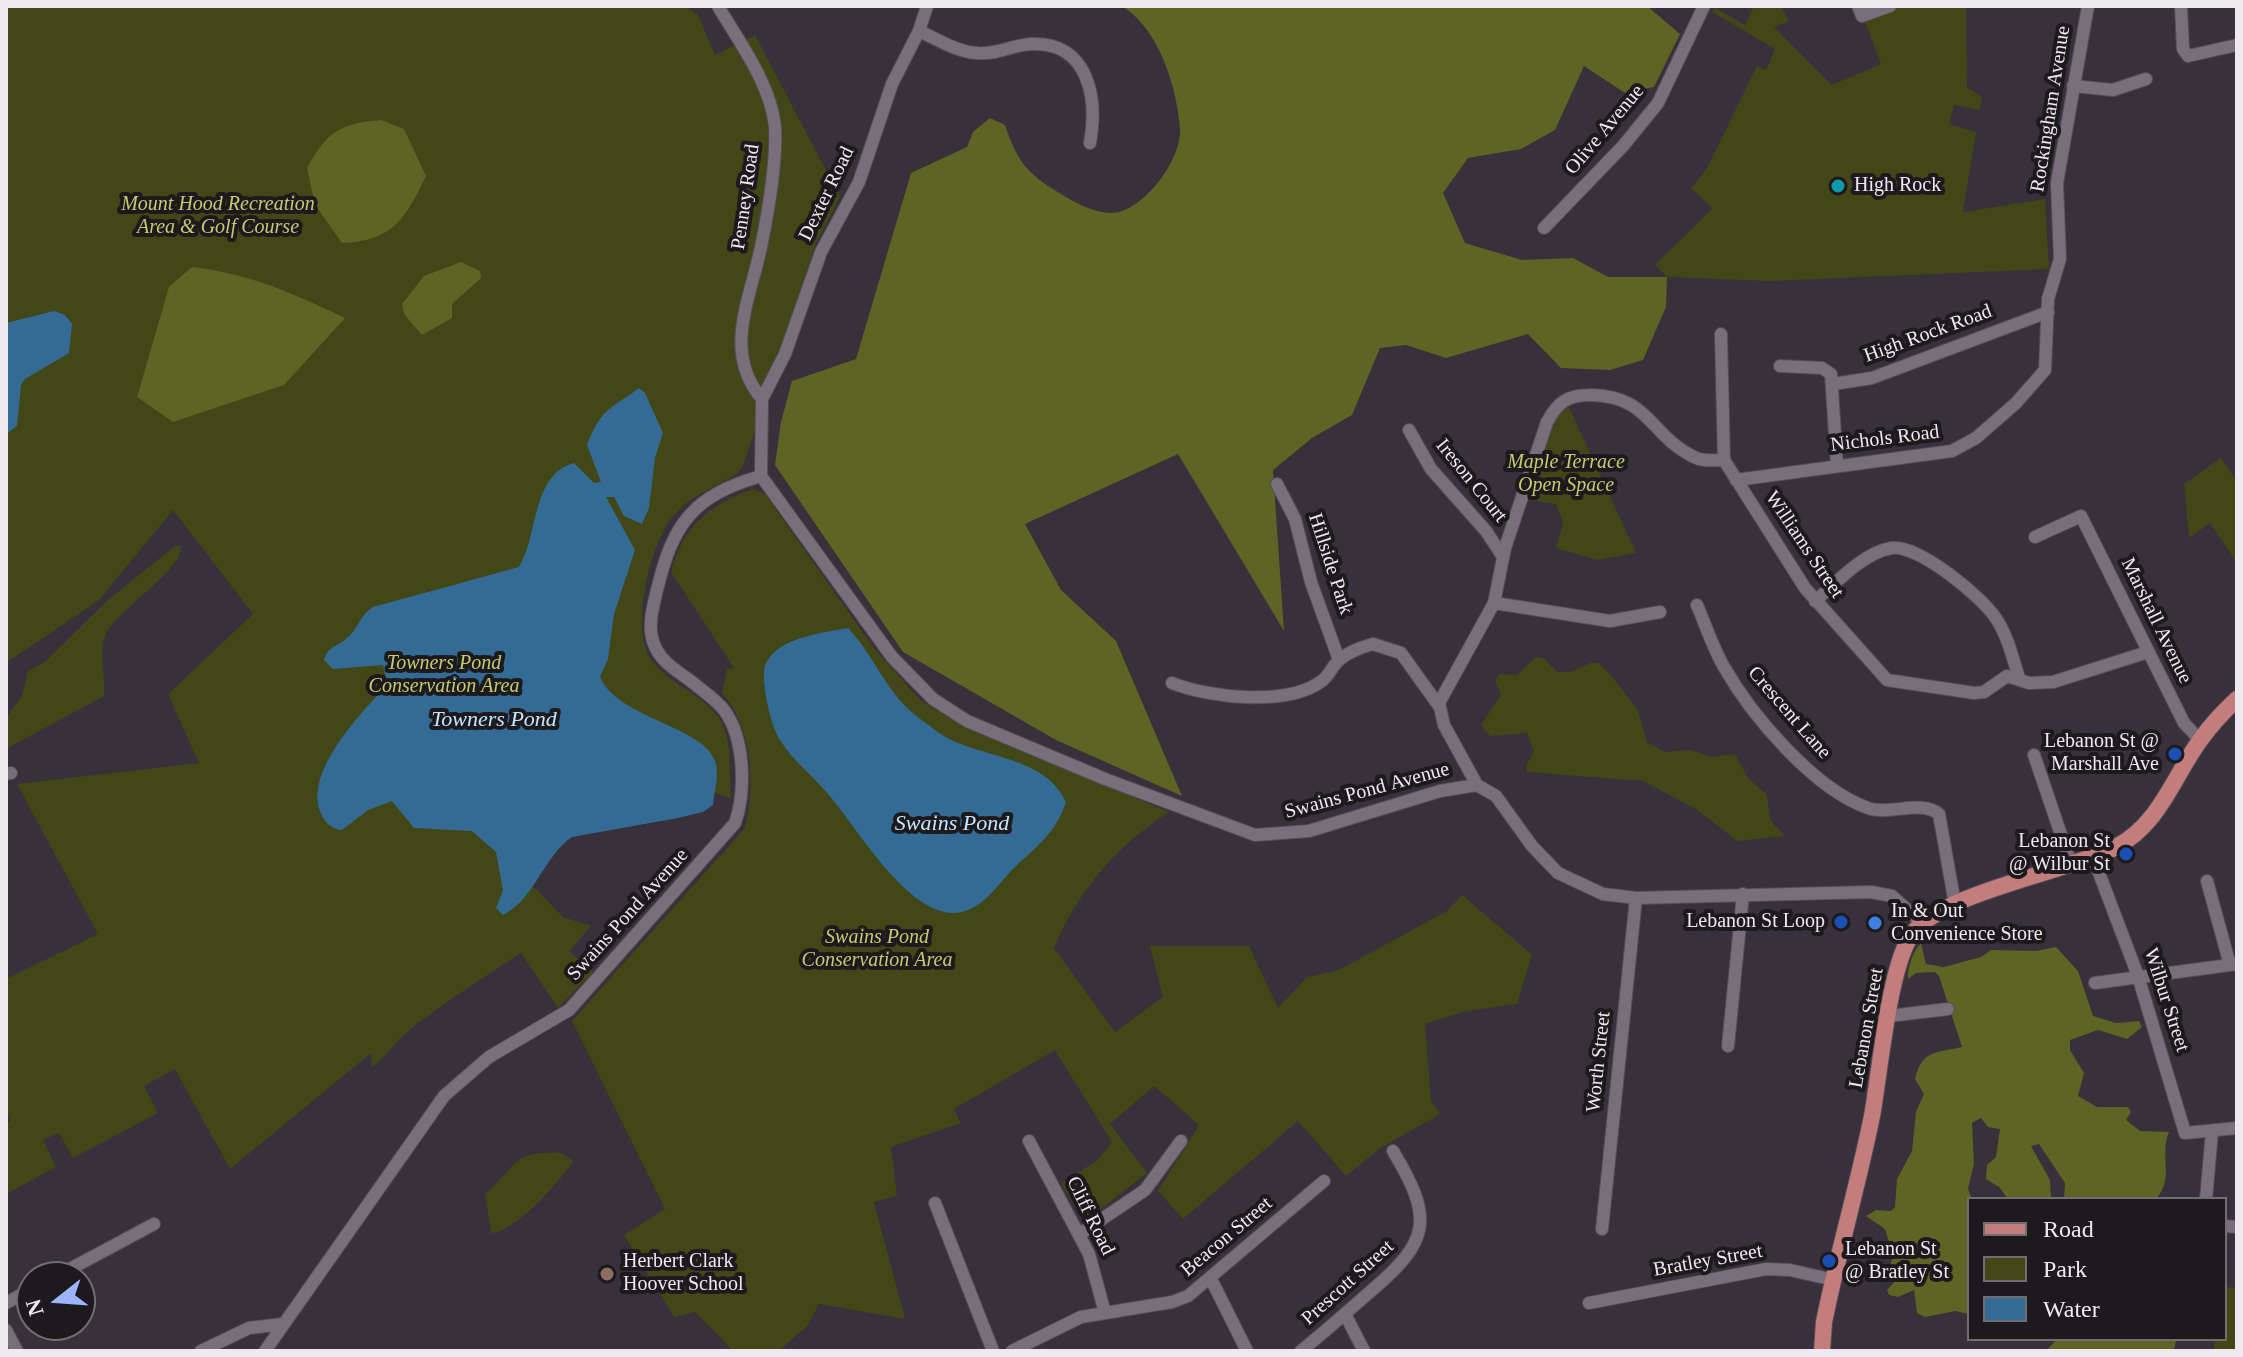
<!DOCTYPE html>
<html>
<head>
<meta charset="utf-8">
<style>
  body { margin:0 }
  #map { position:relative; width:2243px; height:1357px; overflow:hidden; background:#38303a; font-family:"Times New Roman",serif }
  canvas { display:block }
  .frame { position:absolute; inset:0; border:8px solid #eee9ef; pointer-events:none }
  .legend { position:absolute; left:1967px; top:1197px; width:260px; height:144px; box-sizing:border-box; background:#1d1a1e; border:2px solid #716d72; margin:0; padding:10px 14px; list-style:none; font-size:24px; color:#eee9ef }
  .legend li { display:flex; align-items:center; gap:16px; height:40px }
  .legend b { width:40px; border:2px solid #716d72 }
  .north { position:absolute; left:16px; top:1261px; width:80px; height:80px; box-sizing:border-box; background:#1d1a1e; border:2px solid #716d72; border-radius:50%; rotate:253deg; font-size:22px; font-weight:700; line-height:32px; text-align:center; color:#eee9ef }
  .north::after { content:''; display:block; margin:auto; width:28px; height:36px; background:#9db4fd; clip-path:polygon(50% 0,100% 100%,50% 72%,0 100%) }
</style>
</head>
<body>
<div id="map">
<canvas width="2243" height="1357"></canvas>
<div class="frame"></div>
<ul class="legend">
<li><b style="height:10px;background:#c37d7c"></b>Road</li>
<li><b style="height:22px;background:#424717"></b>Park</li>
<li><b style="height:22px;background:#336b94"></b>Water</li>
</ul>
<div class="north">N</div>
</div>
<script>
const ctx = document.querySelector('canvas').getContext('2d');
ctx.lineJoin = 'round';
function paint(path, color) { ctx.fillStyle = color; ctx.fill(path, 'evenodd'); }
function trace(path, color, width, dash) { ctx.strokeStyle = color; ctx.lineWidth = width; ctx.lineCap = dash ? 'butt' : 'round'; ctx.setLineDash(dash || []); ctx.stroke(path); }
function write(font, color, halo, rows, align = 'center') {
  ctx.font = font + ' "Times New Roman",serif'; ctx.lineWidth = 8; ctx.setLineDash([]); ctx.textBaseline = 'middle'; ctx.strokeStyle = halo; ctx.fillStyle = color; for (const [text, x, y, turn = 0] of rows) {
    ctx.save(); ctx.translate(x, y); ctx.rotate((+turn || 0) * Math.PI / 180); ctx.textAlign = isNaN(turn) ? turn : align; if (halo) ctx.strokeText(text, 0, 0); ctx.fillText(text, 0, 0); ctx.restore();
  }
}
const green = new Path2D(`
  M6,6L689,8L698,15L715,55L755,35L840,197L816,243L743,466L737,474C716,486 691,496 675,514C650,540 630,629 651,659C668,685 705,694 720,720C733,741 729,775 731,799L716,793L701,808L576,829L526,879L563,917L591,926L569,951L593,972L558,1008L521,953C484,977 446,1001 412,1028C396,1039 387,1057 372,1067L371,1053L230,1169L175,1069L144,1086L158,1113L73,1158L59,1133L43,1140L56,1167L6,1194V1124L11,1120L6,1111V979L98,934L17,784L199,763L168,694L253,614L173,510L99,600L6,663Z
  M1754,6H1781L1789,21L1774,27L1832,85L1881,64L1864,19L1902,6H1966L1967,87L1982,97L1979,110L1954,105L1949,124L1976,132L1963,212L2045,199L2049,269L1771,281L1667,277L1655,265L1713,208L1691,189L1707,168L1757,66L1766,70L1775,49L1712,12L1714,7L1745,25Z
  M1566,401L1636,553L1597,560L1556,548L1563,522L1556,504L1529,500L1545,442Z
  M2221,458L2237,481V563L2210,523L2189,538L2184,484Z
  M753,489L765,494L873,647L920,700L964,727L1169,812C1116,846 1078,891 1054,948L1115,1032L1163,997L1150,946H1249L1278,1008L1307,977L1339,970L1447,911L1462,895L1532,955L1517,1004L1466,1011L1425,1024L1431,1101L1440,1114L1379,1149L1346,1176L1298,1121L1183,1219L1158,1191L1199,1125L1154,1086L1110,1124L1147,1173L1084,1222L1061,1183L1098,1160L1112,1142L1055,1050L954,1109L961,1123L891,1147L897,1196L874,1202L905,1319L819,1304L808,1325L779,1351H733L695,1312L674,1317L624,1235L665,1209L572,1021L745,828C756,785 752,726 722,693L727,669L734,668L671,572C682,528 709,504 753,489Z
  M175,546H181C183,570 120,608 106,634C98,649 106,681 104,696L6,749V718L22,696L28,671L46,661L109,599Z
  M1536,657L1545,659L1557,672H1570L1590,663H1598L1609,673L1638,710L1647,742L1665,752L1689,750L1713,757L1735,754L1748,778L1767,795L1770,820L1785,836L1737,841L1696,809L1643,781L1527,772V764L1534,751L1527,733L1490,736L1481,725L1501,695L1495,681L1499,674L1517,675Z
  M561,1153L573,1161C561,1181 514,1233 491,1233L485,1194C517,1166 511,1150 561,1153Z
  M2225,1287L2237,1288V1351H2214L2215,1339H2225Z`);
const forest = new Path2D(`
  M1122,6H1647L1680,34L1654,87L1625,93L1584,66L1555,130L1521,149L1468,158L1443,193L1465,243L1522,260L1573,258L1608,277H1667L1666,307L1643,360L1610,370L1561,368L1528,334L1446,358L1406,345L1380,348L1352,415L1312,438L1273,470L1284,631L1178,454L1025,524L1061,590L1116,641L1182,796L1056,740L903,652L775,465L781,422L792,381L856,359L911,173L967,147L973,132L990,118L1005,125C1019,166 1029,175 1066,197C1078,204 1096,213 1111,213C1143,213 1182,159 1180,129C1177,87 1159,29 1122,6Z
  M381,120L404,129L426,176C405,219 393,241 342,243L315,205L307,168C327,132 340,123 381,120Z
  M461,262L480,271L481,278L452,304V318L422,335L404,314L402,304L424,276Z
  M192,267C248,273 295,294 345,318L284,385L173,422L137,397L169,287Z
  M1921,943L1926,964L1944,967L1981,957L1991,950L2036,951L2056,947L2078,971L2093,1016L2116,1023L2139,1021L2142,1027L2127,1039L2098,1030L2070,1040V1050L2084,1073L2078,1096L2097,1107H2128L2131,1112L2126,1120L2140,1131L2169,1132C2159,1154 2175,1178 2156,1199H2064L2065,1183L2039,1144L2031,1146L2050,1180L2051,1199H2008L1999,1187L1986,1179L1987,1165L1996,1157L2000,1129L1988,1127L1981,1118L1972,1123L1974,1164L1968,1189L1972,1199H1969V1314L1955,1311L1925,1317L1917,1313L1914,1290L1898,1297L1889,1295L1887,1290L1895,1281L1890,1267L1893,1255L1885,1229L1866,1216L1876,1210L1891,1211L1895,1207L1897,1179L1912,1151L1916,1112L1924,1094L1915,1079C1922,1050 1935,1053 1962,1047L1939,976L1935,972L1916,973L1908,979C1907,968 1913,951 1921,943Z
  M2057,1339H2176L2174,1351H2046Z`);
const water = new Path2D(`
  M54,311L65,315L72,324L69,353L25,379L21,385L17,426L6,434V323Z
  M639,388L645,393L663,433L655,458L649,508L642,524L624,516L614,497H606L635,550L614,614L608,659L600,677C617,718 703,726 715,761C720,775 714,791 713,805L703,812L678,818L572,837C544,856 534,900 503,915L496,908L503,890L496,852L472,831L414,828L392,801L368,810L342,830C330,829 324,821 320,811C306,771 357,718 383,689L386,679L383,665L333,669L324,660C328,646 337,647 347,638C358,629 360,615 373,607L519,567C539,535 531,475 574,463L594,483L601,482L587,445C601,408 611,409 639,388Z
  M848,628C867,648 878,672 894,693C904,708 921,719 935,730C974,760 1043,752 1066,802C1056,833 1037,846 1014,868C997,885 981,913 953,913C905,912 857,827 828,794C812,775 793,761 780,740C771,727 759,677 766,663C779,637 823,633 848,628Z`);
const minor = new Path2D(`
  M718,6C739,42 771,84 775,127C777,163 769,207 762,242C752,296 721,351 762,399
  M1858,6L1862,16L1890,6
  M2181,6L2183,49L2188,56L2237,45
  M919,31C937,39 957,52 977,53C996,55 1012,45 1031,44C1089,41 1098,99 1090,143
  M2073,86L2113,90L2146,79
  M1544,228L1623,146L1658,103L1704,6
  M1721,334L1724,460L1805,588L1887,680L1974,693L1984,692L2007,676L2029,683L2053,682L2148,652
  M1780,366L1822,368L1831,374L1837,465
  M1833,384L1872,378L2048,312
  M1409,430L1431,469L1486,531L1503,557
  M761,476L892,657L933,699L967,721L1105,779L1255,835L1309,831L1440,791L1477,785L1496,796L1532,846L1558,873L1603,894L1636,898L1871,892L1892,896L1922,923
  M1736,480L1952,451L1976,438L2016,403L2045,370L2048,299L2060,259L2057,183L2088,6
  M1277,484L1295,519L1311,582L1339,660
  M2035,537L2081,516L2184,723L2200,740
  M1815,601C1836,583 1863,553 1891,548C1917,543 1984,598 1997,620C2008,637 2013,659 2019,678
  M1494,603L1610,621L1660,612
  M1697,605C1706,626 1713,648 1724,667C1752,716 1814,789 1868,808C1889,816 1922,799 1939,814L1955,904
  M1172,683C1210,698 1289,707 1323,680C1330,674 1333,665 1339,660C1348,652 1362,647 1373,644L1401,653L1439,706
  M2034,755L2071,864
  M6,774L11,773
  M1477,785L1444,725L1439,703L1494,603L1505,548L1547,422C1558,402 1567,395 1591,395C1650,396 1649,435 1694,457C1704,462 1714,460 1724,460
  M2093,857L2138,976L2185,1133L2237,1128
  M2207,881L2230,965
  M2095,983L2237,964
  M1889,1016L1948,1009
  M1728,1046L1743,894
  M1029,1141L1089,1254L1105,1313
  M2206,1199L2212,1132
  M935,1203L993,1351
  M2225,1226L2237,1227
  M1602,1229L1636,898
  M1080,1234L1145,1190L1181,1141
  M55,1277L154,1224
  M1211,1279L1247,1351
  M6,1303L32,1289
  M1589,1303L1766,1269L1790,1270L1834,1280
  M1345,1314L1364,1351
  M6,1330L17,1351
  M201,1351L249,1328L283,1324
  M265,1351L444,1096L489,1057L569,1010L735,823C746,792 745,738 724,710C717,701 706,693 697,686C682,673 661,664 654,644C647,627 653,607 657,590C673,524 692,496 761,476L762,399L785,354L821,252L859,182L892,84L919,31L927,6
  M1012,1351L1081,1317L1172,1302L1188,1296L1324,1181
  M1301,1351C1325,1332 1348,1311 1371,1291C1430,1241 1434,1219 1393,1151`);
const major = new Path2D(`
  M1822,1351L1824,1322C1838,1253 1858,1185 1872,1116C1880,1072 1889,966 1912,934C1945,891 2064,873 2116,847C2160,824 2173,777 2201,739C2211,725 2224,711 2237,699`);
const markers = [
  [1838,186,8,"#0f9aa8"],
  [2175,754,8,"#1a4fb4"],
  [2126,854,8,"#1a4fb4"],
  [1841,922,8,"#1a4fb4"],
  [1875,923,8,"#3f7fe0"],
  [1829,1261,8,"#1a4fb4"],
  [607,1274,8,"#8d6e63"]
];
const streetNames = [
  ["Rockingham Avenue",2051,109,-81],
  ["Olive Avenue",1605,130,-50],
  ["Dexter Road",827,194,-64],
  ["Penney Road",746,197,-82],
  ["High Rock Road",1928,334,-20],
  ["Nichols Road",1885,439,-7],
  ["Ireson Court",1471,481,51],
  ["Williams Street",1804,545,56],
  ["Hillside Park",1330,564,72],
  ["Marshall Avenue",2156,621,64],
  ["Crescent Lane",1789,713,49],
  ["Swains Pond Avenue",1367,791,-15],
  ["Swains Pond Avenue",628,915,-48],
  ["Wilbur Street",2166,1000,72],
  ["Lebanon Street",1867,1028,-80],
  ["Worth Street",1599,1062,-84],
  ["Cliff Road",1090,1216,64],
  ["Beacon Street",1227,1237,-40],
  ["Bratley Street",1708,1261,-10],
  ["Prescott Street",1348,1283,-42]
];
const poiNames = [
  ["High Rock",1854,186],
  ["Lebanon St @",2159,742,"right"],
  ["Marshall Ave",2159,765,"right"],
  ["Lebanon St",2110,842,"right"],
  ["@ Wilbur St",2110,865,"right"],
  ["In & Out",1891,912],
  ["Convenience Store",1891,935],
  ["Lebanon St Loop",1825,922,"right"],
  ["Lebanon St",1845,1250],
  ["@ Bratley St",1845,1273],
  ["Herbert Clark",623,1262],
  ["Hoover School",623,1285]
];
const parkNames = [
  ["Mount Hood Recreation",218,205],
  ["Area & Golf Course",218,228],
  ["Maple Terrace",1566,463],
  ["Open Space",1566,486],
  ["Towners Pond",444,664],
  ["Conservation Area",444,687],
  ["Swains Pond",877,938],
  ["Conservation Area",877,961]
];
const waterNames = [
  ["Towners Pond",494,720],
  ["Swains Pond",952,824]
];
paint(green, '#424717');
paint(forest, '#5e6423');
paint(water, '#336b94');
trace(minor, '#554e57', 14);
trace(major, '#554e57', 18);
trace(minor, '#786f7a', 12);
trace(major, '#c37d7c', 16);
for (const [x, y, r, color] of markers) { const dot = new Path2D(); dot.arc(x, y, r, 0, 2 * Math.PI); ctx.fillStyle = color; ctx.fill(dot); trace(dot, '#1d1a1e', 3); }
write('20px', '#eee9ef', '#1d1a1e', streetNames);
write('20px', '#eee9ef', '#1d1a1e', poiNames, 'left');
write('italic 20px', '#c2cd70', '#1d1a1e', parkNames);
write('italic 22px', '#c6e5fe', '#1d1a1e', waterNames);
</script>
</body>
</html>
